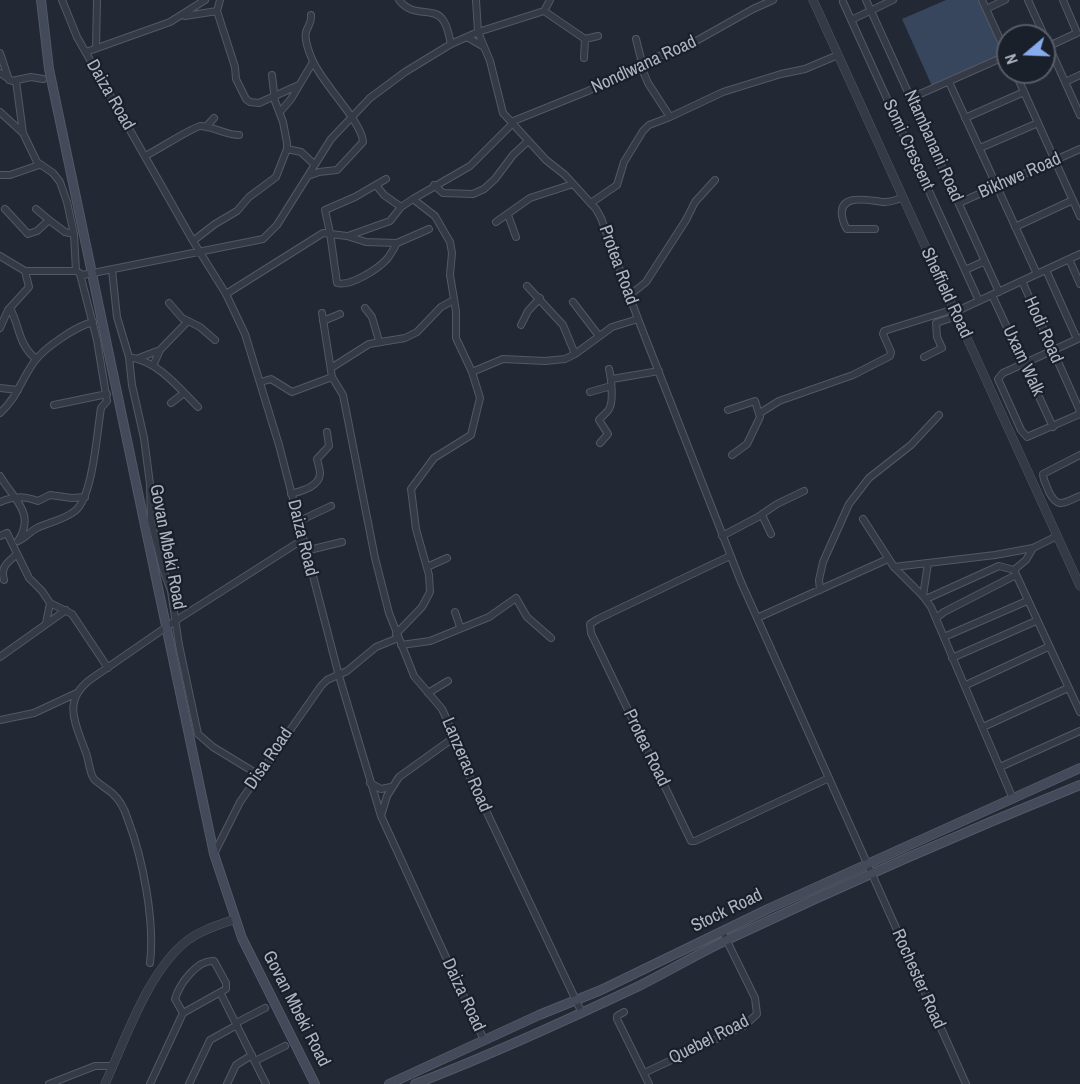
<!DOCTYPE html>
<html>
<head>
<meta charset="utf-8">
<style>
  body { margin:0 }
  #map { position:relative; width:1080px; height:1084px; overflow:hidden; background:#222935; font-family:"Archivo Narrow",sans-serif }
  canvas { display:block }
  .north { position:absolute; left:996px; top:24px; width:60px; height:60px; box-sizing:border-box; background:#1a202a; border:2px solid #565c67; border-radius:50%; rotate:251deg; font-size:16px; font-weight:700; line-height:24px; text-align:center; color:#afb6c3 }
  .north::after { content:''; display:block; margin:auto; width:21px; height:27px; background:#88abee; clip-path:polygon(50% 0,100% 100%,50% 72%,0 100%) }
</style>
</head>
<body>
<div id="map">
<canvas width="1080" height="1084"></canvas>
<div class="north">N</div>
</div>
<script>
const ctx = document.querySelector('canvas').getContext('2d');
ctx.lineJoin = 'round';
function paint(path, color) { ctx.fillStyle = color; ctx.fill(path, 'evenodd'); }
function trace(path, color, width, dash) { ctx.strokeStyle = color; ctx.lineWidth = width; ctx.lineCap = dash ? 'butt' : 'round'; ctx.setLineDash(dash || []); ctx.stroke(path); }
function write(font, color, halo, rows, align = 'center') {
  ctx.font = font + ' "Archivo Narrow",sans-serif'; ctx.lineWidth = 4.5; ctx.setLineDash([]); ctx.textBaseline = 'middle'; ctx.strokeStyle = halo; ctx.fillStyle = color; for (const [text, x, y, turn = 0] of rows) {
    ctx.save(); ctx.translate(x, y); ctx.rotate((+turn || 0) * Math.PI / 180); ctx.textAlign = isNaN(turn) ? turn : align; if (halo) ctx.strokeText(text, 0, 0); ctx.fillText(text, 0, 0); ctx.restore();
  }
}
const water = new Path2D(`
  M946,0H980L1003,50L1001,55L932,86L902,19Z`);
const minor = new Path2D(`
  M62,0L77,37L193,241L226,294L245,334L279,445L339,676L381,816L484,1040
  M220,0L217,11L235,67L236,79L246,99L250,102L259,103L299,85
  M399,0C413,19 434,6 443,20C448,27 449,36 451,44
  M476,0L478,32L490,61L503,113L546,160L565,175L596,209L601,218L638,319L741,582L966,1084
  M866,0L999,292
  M982,0L1008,57
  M1028,0L1080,115
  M843,2L979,301
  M986,9L1005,0
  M544,11L585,39
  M185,16L217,11
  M851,20L893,0
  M467,37L484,47
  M585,39L598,36
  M636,39L642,63
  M1049,46L1077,33L1063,0
  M96,48L97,0
  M86,52L170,22L205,0
  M0,53L9,80
  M584,58L585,39
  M640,64L648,83L670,117
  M1015,72L1080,216
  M0,73L12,81L31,77L43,79
  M16,81L23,133
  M949,82L1037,274
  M1065,82L1080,75
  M911,98L1008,55
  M0,112L23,133L37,162L53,173L60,182L67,202L74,234L76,271
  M280,112L291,99L313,62
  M965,118L1024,92
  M511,122L588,91L640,64L696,41L753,9L773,0
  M206,127L214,118
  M980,148L1038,123
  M287,149L301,152L314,164
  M145,156C156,151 194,126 201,126C215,127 225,135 239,135
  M0,175H10L39,165
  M308,176L319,172L337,170L363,142C362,121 321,83 312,59C309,52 304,40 306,32C308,25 312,23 311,15
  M386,179L355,197L325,210L330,233L337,283C350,287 378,269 387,259C391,254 394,248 397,243
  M376,185L384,195L401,207
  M434,185L443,193L473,194L484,189L495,179L513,155L528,141
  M591,203L617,185L624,162L643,131L649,125L670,117L723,92L781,74L805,69L838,55
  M959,203L1080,149
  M5,209L28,234L37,231L49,220L65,232L74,234
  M36,209L49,220
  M508,215L516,237
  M496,222L530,198L573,184
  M1015,227L1073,200
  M875,229H847C844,225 843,221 842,216C839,192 870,201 884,202C891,202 897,200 903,197
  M348,236L390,221L401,207L413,199L470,166L512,124
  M193,241L215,224L237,211L249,197L276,177L287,149V143L283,122L275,101L272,75
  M0,256L25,271H76L83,275L263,239L277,225L331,139L370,98L405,72L451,44L478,32L544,11L550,0
  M1069,259L1080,284
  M112,270L117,317L129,357L132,385L144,438L150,484L151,521L163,569L171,591L179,645L198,734L213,747L259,775
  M965,270L985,261
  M1046,270L1077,339
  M1022,281L1080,411
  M527,286L563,325L575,354
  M226,294L323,233L347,236L366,242L397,243L429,229
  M630,295L646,282L686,220L695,202L715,180
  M992,295L1053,427
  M573,302L599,336
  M169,303L182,318L200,327L215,340
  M10,308C20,327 18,344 36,359
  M365,308L372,317L379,341
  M955,312L1080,254
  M322,313L332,377L343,395L375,558L389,613L414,676L442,709L448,722L452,739L582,1013
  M323,321L340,314
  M521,325L528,311L540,298
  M0,328L8,310L29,287L25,271
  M1080,338L1003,373L998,379L1021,430L1027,437L1080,414
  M129,357C158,361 179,388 198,407
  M924,357L942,348L937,337L936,323L957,316
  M139,358L160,350
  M153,366L160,350L188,321
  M331,368L369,344L405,338L417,332L441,307L454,300
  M472,372L503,359L545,361L565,359L575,354L612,327L638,319
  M612,379L659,371
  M261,382L271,379L292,392L332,377
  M0,388L18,390
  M590,392L611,386
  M171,403L184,393
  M54,405L107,394
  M728,410L755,401L760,417L747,444L732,455
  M0,413C17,398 21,380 34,362C44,348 76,326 93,322
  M760,413L779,401L853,375L890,356L891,352L883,334L884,331L954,309
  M600,443L608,434L599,420C602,416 607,413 609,409C614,402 611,377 609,369
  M1080,455L1043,474C1043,480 1047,486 1049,492C1058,510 1065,502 1080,496
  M0,476C14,500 36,513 18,541
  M291,494C301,491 319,487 320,474C320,469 318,463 317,459L329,446L327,432
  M0,502C14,496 23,496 38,501L50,495L72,498L85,497
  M762,515L771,534
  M863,519L894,567L923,596L931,607L1013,799
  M297,522L331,506
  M0,536L7,533L29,578L42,591L50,603L72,614L108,668
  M722,536L758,517L777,504L804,491
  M18,541C26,538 29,532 37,528C49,522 64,520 75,511C93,497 97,432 101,408L107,401L97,340L80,274
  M305,551L342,542
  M730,556L598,619L590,624L591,633L691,841H695L829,778
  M427,567L447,558
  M894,567L995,555L1033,548L1057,536
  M1014,570L1026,560L1033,548
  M4,580C0,567 8,562 17,554
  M820,590L819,580L823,562L849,504L869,478L911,445L939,415
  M923,596L928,563
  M926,599L999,566L1014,570L1080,712
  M455,612L460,627
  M757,618L888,559
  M936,618L944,612L1016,575
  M46,623L50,603
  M396,634L422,607L430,592L429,575L416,529L411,489L434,458L471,435L480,398L472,372L456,338V311L450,275L452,253L450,242L435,216L413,199
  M944,637L1027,601
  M401,645L430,641L489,617L516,598L527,617L551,638
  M0,657L66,610
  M952,658L1036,621
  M966,685L1048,647
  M428,693L448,681
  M0,720L34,713L77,693
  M983,727L1068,688
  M1000,767L1080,731
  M370,783L381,789L391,787
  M381,816L387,796L399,777L452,739
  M214,854L240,802L321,686L327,680L347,671L376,647L398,638
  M150,963C155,922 143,859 128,820C125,810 120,800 112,793C106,788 99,784 94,779C89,772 89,760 86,753C76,724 61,701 91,679L175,621L302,540
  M221,994L266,1084
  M624,1012L617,1016V1019L649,1084
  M236,1023L265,1008
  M255,1061L285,1046
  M644,1073L744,1026L757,1014L755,998L725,937
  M49,1084L95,1066H113
  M150,1084L183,1013L226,989V983L214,961C197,959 179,985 175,999L183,1013
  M189,1084L210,1040L237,1025
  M227,1084L236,1065L252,1055`);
const tertiary = new Path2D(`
  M813,0L1080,586
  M105,1084C125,1040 149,969 188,940C201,930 219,925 235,919`);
const secondary = new Path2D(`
  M41,0L49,69L214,854L242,938L315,1084
  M389,1084L539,1015L601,990L768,909L1080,768
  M415,1084C491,1055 565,1021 639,986C669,971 697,954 727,940C843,885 961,833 1080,785`);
const streetNames = [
  ["Nondlwana Road",644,65,-25],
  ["Daiza Road",110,95,60],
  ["Somi Crescent",908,145,65],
  ["Ntambanani Road",933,146,66],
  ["Bikhwe Road",1020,176,-24],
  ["Protea Road",618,265,70],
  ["Sheffield Road",946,293,65],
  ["Hodi Road",1043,330,66],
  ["Uxam Walk",1023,361,65],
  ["Daiza Road",302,538,76],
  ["Govan Mbeki Road",167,547,79],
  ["Protea Road",646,748,64],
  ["Disa Road",269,759,-56],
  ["Lanzerac Road",466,765,67],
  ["Stock Road",727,911,-26],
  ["Rochester Road",918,979,66],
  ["Daiza Road",463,995,65],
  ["Govan Mbeki Road",296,1009,63],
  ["Quebel Road",709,1040,-27]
];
paint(water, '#38465d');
trace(minor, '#525964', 8);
trace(tertiary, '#525964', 9);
trace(secondary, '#525964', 10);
trace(minor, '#353b46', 6);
trace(tertiary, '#353b46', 8);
trace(secondary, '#434a59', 8);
write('18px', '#afb6c3', '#1a202a', streetNames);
</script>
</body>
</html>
